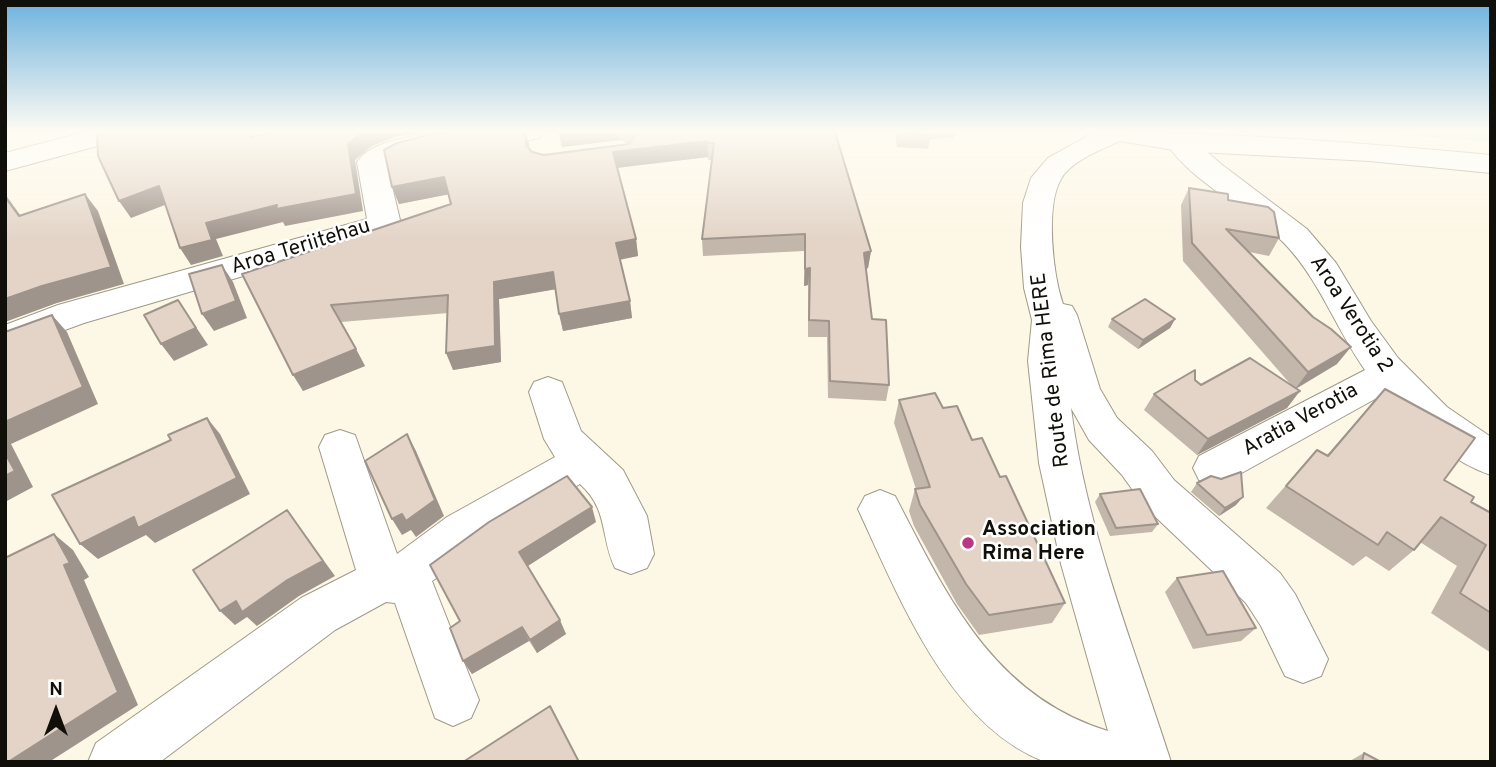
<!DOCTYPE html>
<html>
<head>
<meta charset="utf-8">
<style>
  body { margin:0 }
  #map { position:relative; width:1496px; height:767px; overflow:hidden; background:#fdf7e5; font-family:Overpass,sans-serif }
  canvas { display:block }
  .frame { position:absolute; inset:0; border:7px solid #110f09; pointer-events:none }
  .north { position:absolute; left:21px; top:676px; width:70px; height:70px; -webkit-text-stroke:5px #fff; paint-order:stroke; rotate:0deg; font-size:19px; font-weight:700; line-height:28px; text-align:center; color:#110f09 }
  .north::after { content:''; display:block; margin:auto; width:24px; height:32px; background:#110f09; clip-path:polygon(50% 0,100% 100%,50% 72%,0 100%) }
</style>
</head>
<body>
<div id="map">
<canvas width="1496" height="767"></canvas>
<div class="frame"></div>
<div class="north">N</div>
</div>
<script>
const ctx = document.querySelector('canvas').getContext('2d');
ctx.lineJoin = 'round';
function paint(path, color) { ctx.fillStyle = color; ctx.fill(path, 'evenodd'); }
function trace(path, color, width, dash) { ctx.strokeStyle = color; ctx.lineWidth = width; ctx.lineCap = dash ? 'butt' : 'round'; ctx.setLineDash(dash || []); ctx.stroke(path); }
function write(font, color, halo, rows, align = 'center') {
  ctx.font = font + ' Overpass,sans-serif'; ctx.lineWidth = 5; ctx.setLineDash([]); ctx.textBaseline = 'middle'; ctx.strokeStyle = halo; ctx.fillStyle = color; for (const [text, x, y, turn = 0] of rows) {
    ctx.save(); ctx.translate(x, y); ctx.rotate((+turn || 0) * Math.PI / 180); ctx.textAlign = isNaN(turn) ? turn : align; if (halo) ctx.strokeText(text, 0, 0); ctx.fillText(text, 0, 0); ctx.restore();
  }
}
const green = new Path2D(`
  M1359,132H1491V142L1480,141Z`);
const street = new Path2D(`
  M85,132H131L127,138L5,171V153Z
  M442,132H543L539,138L529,140L423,152L387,165L400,220L389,233L84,323L5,352V325L58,305L367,219L357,162C373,139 416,136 442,132Z
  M1095,132H1130L1126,138C1107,148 1072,159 1061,179C1045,206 1053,275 1063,304L1072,306L1077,315L1100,389L1117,418L1152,451L1174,480L1280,573L1295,594L1328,659L1321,676L1303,683L1285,676L1261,626L1246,603L1144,506L1122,475L1089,440L1071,408C1086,529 1134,646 1171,762C1141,762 1111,762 1080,762C1069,762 1054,764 1043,761C948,724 898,595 858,509L865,496L880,490L895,496C947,596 993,696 1108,731L1061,564L1039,463L1028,361L1032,320L1024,288L1021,247L1023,203L1031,178L1048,158Z
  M1179,133L1189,136L1221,164L1307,229L1336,263L1371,321L1398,358L1447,407L1491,437V475C1449,461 1413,427 1384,394L1229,480L1214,485L1199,480L1193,468L1199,456L1365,370C1336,329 1319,279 1284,243C1248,207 1194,185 1165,142L1169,136Z
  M548,377L562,382L581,431L623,470L647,516L654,554L647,568L631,574L615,568C600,537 609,510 580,484L502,530L435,579L432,581L479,700L471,718L453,726L435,718L395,603L386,602L335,630L160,762H88L96,743L301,598L356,570L319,447L325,435L340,430L355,435L397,554L447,517L555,457L544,439L529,392L534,382Z`);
const secondary = new Path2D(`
  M1100,132C1230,132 1361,143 1491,155V173L1369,161L1179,151L1114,140L1104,138Z`);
const wall = new Path2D(`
  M457,132H526L529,148L532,152L544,155L629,144L620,140L562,147L558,132H835L871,251L868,268L866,269L872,319L889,385L886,401L828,398L827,337H808V285L804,286V251L703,256L702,239L712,160H708V157L617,168L636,239L638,256L620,259L630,301L632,318L563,331L555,289L499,299L501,362L453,370L448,313L341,322L365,366L303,391L242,274L451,204L449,194L399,204L392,187Z
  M895,132H955L953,138L930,139L928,149L897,147Z
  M1189,188L1228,200L1279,238L1269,256L1249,252L1337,364L1296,389L1287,408L1197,455L1144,410L1154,394L1195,380L1201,385L1292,386L1183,261L1181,205Z
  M1112,319H1175L1170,328L1138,349L1108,327Z
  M1385,389L1444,480L1471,502L1491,513V653L1431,613L1457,566L1420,542L1414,550L1389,571L1366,556L1353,566L1266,508L1317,450L1327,455Z
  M899,400L943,408L972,440L1000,477L1065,603L1052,623L979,635L957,604L914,526L909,511L915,489H916L894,423Z
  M1197,483L1236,505L1219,516L1191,492Z
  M1100,494L1158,524L1152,532L1110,536L1095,502Z
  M596,522L528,566L566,634L537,653L529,641L472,674L463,661L460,621L430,565Z
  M1177,578L1256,628L1241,641L1193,649L1165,592Z
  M1364,753L1381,762H1348Z`);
const shadedWall = new Path2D(`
  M362,132H427L395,137L372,146L355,160L363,211L285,226L283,222L216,239L223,256L191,265L180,248L206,223L348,144Z
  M525,132L529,143L530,162L526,145Z
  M559,132H619L620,140L562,147Z
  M707,141L708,157L615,168L613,152Z
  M444,177L450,194L399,204L392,187Z
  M159,186L170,203L131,218L119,201Z
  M5,194L33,233L19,216L5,197Z
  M85,194L98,211L124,284L57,303L5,322V299Z
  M636,239L638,256L619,260L616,243Z
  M871,251L868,268L862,270L864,253Z
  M222,265L233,282L247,318L214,331L202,314Z
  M810,268L808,285L804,286L805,269Z
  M553,272L557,289L499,299L501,362L453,370L446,353L494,282Z
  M178,300L208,345L174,361L161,344Z
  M630,301L632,318L563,331L559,314Z
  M52,315L67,332L98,404L11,444L33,487L5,502V422Z
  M1175,319L1170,328L1138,349L1143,340Z
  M1351,347L1337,364L1295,389L1308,372Z
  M356,349L365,366L303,391L293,375Z
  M1300,391L1287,408L1197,455L1208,439Z
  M207,418L220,434L250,494L155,543L146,535L98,559L80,544Z
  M407,434L416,451L444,516L416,537L411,530L402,535L392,519Z
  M1243,497L1236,505L1219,516L1225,508Z
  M592,507L596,522L526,567L519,552Z
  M287,510L335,576L299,596L257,626L247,617L235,625L220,611Z
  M54,534L73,550L89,577L84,580L138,705L49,762H8Z
  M560,620L566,634L537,653L530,640Z
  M522,627L529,641L472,674L463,661Z`);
const building = new Path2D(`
  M97,132H250L251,137L277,132H362L348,144L356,194L276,209L277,205L206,223L212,240L180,248L159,186L119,201L98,156Z
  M457,132H525L526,145L532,152L544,155L629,144L634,137L632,132H835L871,251L864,253L872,319L886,320L889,385L830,381L829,321L809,320L810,268L805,269V234L702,239L714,143H707V141L613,152L636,239L616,243L630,301L559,314L553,272L494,282L495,346L446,353L448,295L331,305L356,349L293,375L242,274L451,204L444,177L392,187L384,150L397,143L432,134Z
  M899,132H931V135L899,133Z
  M1189,188L1228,194V200L1268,207L1274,212L1279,238L1226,229L1313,317L1331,329L1351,347L1308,372L1192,243Z
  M85,194L111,267L42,286L5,299V197L19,216Z
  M222,265L236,301L202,314L189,274Z
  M1145,299L1175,319L1143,340L1112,319Z
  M178,300L196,328L161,344L144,315Z
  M52,315L83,387L5,422V332Z
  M1250,358L1300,391L1208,439L1154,394L1195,370V380L1201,385Z
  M1385,389L1475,438L1444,480L1474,497L1471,502L1491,513V613L1460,593L1486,545L1441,517L1414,550L1387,532L1378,545L1286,486L1317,450L1328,456Z
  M935,393L943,408L957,406L972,440L982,438L1000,477L1006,476L1065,603L989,615L966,584L920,505L915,489L930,487L899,400Z
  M207,418L237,478L138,528L134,517L80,544L52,495L171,440L168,435Z
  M407,434L435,500L406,521L402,514L392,519L365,461Z
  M5,453L15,471L5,476Z
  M1241,472L1243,497L1225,508L1197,483L1211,476L1221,479Z
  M567,476L592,507L519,552L560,620L530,640L522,627L463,661L450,628L460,621L430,565L489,522Z
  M1140,489L1158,524L1116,528L1100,494Z
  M287,510L323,561L286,581L242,612L236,601L220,611L193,570Z
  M54,534L70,563L64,565L118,692L8,762H5V558Z
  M1223,571L1256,628L1207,635L1177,578Z
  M550,706L579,762H463Z
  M1364,753L1381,762H1362Z`);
const markers = [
  [968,543,7,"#b83884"]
];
const streetNames = [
  ["Aroa Teriitehau",301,248,-17],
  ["Aroa Verotia 2",1350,315,57],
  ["Route de Rima HERE",1052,370,-97],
  ["Aratia Verotia",1301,421,-29]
];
const poiNames = [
  ["Association",982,531],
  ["Rima Here",982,555]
];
paint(green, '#cdf5cd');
trace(street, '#9f9989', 2);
trace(secondary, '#9f9989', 2);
paint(street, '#fff');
paint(secondary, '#fff');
paint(wall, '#c3b6ab');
paint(shadedWall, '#9f948b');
paint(building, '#e3d4c7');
trace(building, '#9f948b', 2);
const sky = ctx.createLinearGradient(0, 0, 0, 239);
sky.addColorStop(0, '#6db2de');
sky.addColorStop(0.55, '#fefbf3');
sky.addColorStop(1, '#fefbf300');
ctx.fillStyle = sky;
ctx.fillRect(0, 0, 1496, 239);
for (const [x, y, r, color] of markers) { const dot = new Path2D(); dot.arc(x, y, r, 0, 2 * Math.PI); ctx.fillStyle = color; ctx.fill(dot); trace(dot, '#fff', 2.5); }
write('21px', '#110f09', '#fff', streetNames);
write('bold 21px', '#110f09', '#fff', poiNames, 'left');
</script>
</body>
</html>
